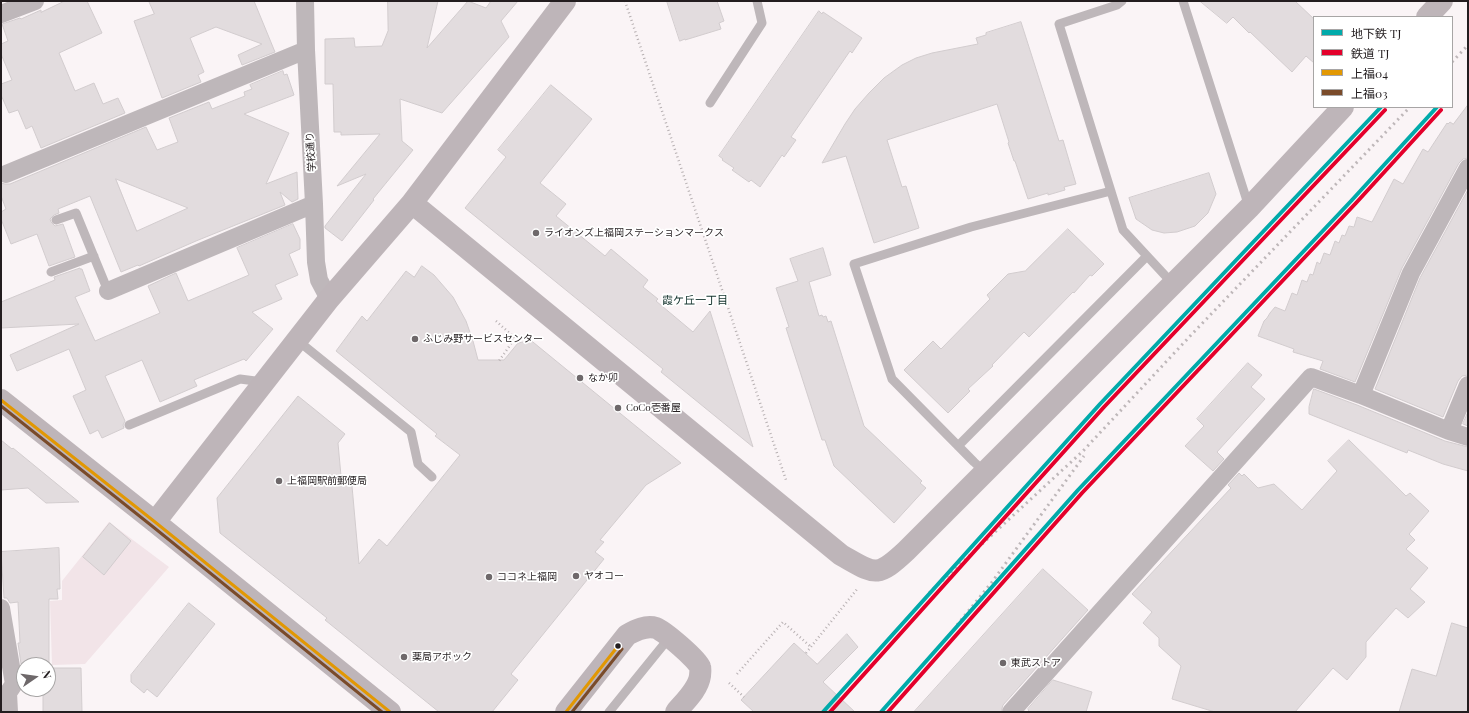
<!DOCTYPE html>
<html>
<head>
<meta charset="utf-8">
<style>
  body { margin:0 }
  #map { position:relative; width:1469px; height:713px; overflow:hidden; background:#faf4f6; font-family:"Playfair Display","Noto Sans JP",serif }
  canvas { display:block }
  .frame { position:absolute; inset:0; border:2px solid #231d1f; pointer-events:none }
  .legend { position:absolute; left:1313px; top:16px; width:140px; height:92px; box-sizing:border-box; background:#fff; border:1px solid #a7a5a5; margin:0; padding:5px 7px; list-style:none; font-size:12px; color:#231d1f }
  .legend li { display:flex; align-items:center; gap:8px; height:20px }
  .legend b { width:20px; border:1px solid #a7a5a5 }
  .north { position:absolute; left:16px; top:657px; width:40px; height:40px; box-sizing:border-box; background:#fff; border:1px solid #a7a5a5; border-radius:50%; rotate:77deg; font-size:11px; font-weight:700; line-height:16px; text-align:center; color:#231d1f }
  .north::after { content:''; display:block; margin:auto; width:14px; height:18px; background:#6e686a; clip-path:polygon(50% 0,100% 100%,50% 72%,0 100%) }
</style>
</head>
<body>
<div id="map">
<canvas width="1469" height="713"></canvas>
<div class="frame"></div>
<ul class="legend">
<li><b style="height:5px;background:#01aaaa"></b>地下鉄 TJ</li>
<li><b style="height:5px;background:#e4002b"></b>鉄道 TJ</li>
<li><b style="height:5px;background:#e29803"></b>上福04</li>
<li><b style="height:5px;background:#7a4b2a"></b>上福03</li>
</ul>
<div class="north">N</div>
</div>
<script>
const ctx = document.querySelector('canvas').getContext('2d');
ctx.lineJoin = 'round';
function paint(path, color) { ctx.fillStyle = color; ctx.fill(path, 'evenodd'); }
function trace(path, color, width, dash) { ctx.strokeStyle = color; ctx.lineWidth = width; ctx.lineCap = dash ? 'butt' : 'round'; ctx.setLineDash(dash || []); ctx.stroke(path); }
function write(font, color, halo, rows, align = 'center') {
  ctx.font = font + ' "Playfair Display","Noto Sans JP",serif'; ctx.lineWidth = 3.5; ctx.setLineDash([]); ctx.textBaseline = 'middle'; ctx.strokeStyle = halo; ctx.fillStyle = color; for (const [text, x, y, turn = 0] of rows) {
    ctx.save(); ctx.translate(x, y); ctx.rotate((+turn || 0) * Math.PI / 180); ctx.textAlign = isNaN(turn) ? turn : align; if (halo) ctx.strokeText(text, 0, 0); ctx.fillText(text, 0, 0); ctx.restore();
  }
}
const built = new Path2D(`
  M109,522L169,567L85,664L52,665L50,601L62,600V581Z`);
const building = new Path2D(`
  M65,1H87L102,33L59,53L75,91L94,83L103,104L118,98L125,113L41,148L32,126L26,129L18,110L9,113L1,95V84L12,80L1,54V44L8,41L2,24L20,18L21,19L41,10V12Z
  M149,1H254L275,52L242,65L238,55L262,44L216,27L190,38L204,72L198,75L201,82L162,98L134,21L154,14Z
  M388,1H438L427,48L468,1L486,8L491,1H518L501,21L509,37L442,113L400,99L402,141L413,150L373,199L374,200L342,241L325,228V226L366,174L337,186L380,134L341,135V132H334L333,84H325V39L354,38L355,47L382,46L388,31Z
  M667,1H717L724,21L719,23L721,29L685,40V39L680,41Z
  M1200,1H1295L1314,19V63L1306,56L1292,72L1250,32L1249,33L1233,17L1227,23Z
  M819,11L822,14L823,12L862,38L852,53L850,51L791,137L796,140L784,157L782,155L760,187L751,180L749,182L732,170L734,168L722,160L723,159L719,156Z
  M1021,22L1059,141L1063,140L1076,184L1064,187L1065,190L1048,195V193L1028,199L1015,161H1014L1008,143L1009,142L997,104L887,140L902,187L906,186L919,228L874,243L846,156L822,163L845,124L855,109L869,93L884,78L902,65L916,58L932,53L978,44L976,38L986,35V33Z
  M283,71L284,75L287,74L294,95L244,114L289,133L266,184L297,172L298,199L292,202L280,192L285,205L196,241L139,266L138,265L121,272L90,196L58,209L59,213L54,215L50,219L51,222L55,226L63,224L75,257L49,266L37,234L11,244L1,219V212L6,209L1,196V183L5,184H10L146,127L157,150L178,142L169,118L209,102L212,109L245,96L244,92L252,89L250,85ZM116,179L188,208L137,231Z
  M551,85L592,119L540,183L566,204L556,216L605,256L611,249L648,280L643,287L658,299L656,301L693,332L710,311L753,447L661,372L663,369L465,208L506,157L498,150Z
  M1468,105V158L1463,159L1459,163L1402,268L1355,382L1320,369L1323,361L1293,352L1294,349L1258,336L1264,321L1267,318L1270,313L1275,307L1285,311L1292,293L1297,295L1302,280L1307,282L1310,274L1313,275L1317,262L1320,264L1324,253L1330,255L1335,241L1339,243L1342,235L1345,236L1349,226L1354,227L1357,217L1372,222L1394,179L1403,184L1423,149L1428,152L1447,123L1448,124L1450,122L1453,124Z
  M1209,173L1216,194L1208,213L1195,226L1177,232L1164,233L1152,230L1136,219L1129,198Z
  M1468,190V375L1462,376L1458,381L1443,417L1375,389L1420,278Z
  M293,224L300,239V249L289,254L298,275L275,285L282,299L252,312L273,329L246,361L244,359L194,380L197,386L160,402L142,360L105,376L125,421L123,425L124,428L102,438L98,430L90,434L73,396L86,390L69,349L17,371L10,355L79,324L1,328V302L55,280L54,277L80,268V269H82L90,291L75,297L95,341L160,313L148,286L176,273L188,301L249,275L237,248Z
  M1068,229L1104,264L1092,276L1090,275L1074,293L1073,292L1029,337L1024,332L992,365L993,366L968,389L970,391L948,413L904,370L933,341L941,349L990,299L987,295L1008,274L1025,271Z
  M823,248L831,275L809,282L819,316L822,315L823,317L826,316L828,322L831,321L864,426L922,481L920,483L926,488L894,523L834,466L825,440H822L786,328L789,327L776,288L798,281L790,259Z
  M422,266L434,275L453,297L466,321L473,341L478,360H504L518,343L523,342L528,338L681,463L646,485L600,540L604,542L595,552L604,559L511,674L518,680L492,712H439L325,620L327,618L220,533L217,498L298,396L345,434L338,443L341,476L352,486L359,564L379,539L387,546L460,455L435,436L437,434L336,351L362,316L367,321L406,271L414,277Z
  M1248,363L1262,375L1251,387L1265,399L1217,452L1224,459L1213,471L1185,446L1204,426L1197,419Z
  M1314,389L1357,405L1445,441L1468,447V471L1443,464L1408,450L1407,453L1309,414V407Z
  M1468,412V426L1463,424Z
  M1,440L12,449L13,448L79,502L46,503L28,488L1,490Z
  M1349,440L1406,496L1410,493L1429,511L1409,534L1415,540L1406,549L1428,568L1410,589L1425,602L1408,618L1396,608L1366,642V657L1347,680L1333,668L1295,712H1215L1172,699L1181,666L1159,646V638L1143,623L1152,612L1132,594L1231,488L1228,485L1239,473L1242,476L1244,474L1258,488L1274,484L1302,510L1337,471L1328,461Z
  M110,523L131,541L104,575L83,557Z
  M59,548L60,589H57L58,599H49V664H21L18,643H20L18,602L10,603L7,598H4L1,552Z
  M1043,569L1088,610L1003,705L1001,712H914Z
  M189,603L215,624L157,697L147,689L144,693L131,682V675Z
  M1452,623L1468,628V712H1399L1412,669L1436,676Z
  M847,634L858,647L823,682L855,712H754L741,700L794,643L817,664Z
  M48,668H81L82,712H43V689H48Z
  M1053,680L1092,692L1086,712H1029L1028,709Z`);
const path = new Path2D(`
  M625,1L786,480
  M496,321L515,338L499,361
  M806,653L858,588
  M737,674L783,622L811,647
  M729,683L744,697`);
const lane = new Path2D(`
  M1122,1L1117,5L1059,24L1123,230L1173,284
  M1183,1L1249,207
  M710,103L762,23L757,1
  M56,220L76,213L108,291
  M51,272L94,256
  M297,340L411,432L418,464L432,477
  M129,425L240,379L263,382
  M958,446L1147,256
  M985,472L974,462L892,379L854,264L971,227L1111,191
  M609,712L669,638`);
const street = new Path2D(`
  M305,1L306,50L314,204L316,262L319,280L329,299
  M1,14L35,1
  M6,174L306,50
  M108,291L314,204
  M1361,395L1411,273L1468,168
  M1449,431L1468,385
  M1,608L14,684L8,693L9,712
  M1011,712L1311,377L1361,395L1449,431L1468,437`);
const secondary = new Path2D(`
  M565,1L412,203L841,555C875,574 876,579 906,551L1249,208L1343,107
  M1427,17L1442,1
  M1,400L155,522L390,712
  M155,522L329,299L412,203
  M566,712L627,635C636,630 646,625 656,628C664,631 698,660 700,667C701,669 700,674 700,676C698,690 684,702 676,712`);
const rail = new Path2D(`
  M1452,62L1468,45
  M929,593L1083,451L1192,334L1410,107
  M957,625L992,582L1084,456`);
const bus1 = new Path2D(`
  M1,400L155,522L390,712
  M566,712L618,646`);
const bus2 = new Path2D(`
  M1,406L152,526L382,712
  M572,712L622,649`);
const rail1 = new Path2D(`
  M830,712L1104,407L1385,110
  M888,712L1082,493L1356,203L1441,110`);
const metro1 = new Path2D(`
  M823,712L1100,404L1381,107
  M881,712L1078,490L1352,200L1437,107`);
const markers = [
  [536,233,4,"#6e686a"],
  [415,339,4,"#6e686a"],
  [580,378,4,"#6e686a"],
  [618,408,4,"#6e686a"],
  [279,481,4,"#6e686a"],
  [576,576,4,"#6e686a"],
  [489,577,4,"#6e686a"],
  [618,646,3.5,"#231d1f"],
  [404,657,4,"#6e686a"],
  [1003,663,4,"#6e686a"]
];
const streetNames = [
  ["学校通り",311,152,-93]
];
const poiNames = [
  ["ライオンズ上福岡ステーションマークス",544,233],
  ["ふじみ野サービスセンター",423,339],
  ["なか卯",588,378],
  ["CoCo壱番屋",626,408],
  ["上福岡駅前郵便局",287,481],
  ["ヤオコー",584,576],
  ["ココネ上福岡",497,577],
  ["薬局アポック",412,657],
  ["東武ストア",1011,663]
];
const neighbourhoodNames = [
  ["霞ケ丘一丁目",695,301]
];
paint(built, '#f2e4e8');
paint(building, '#e2dcde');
trace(building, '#d2ccce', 1);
trace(path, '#b7b0b2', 2.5, [1, 3]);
trace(lane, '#beb7ba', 9);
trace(street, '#beb7ba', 18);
trace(secondary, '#beb5b9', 22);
trace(rail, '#beb7b9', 3, [2, 4]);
trace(bus1, '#e29803', 3);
trace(bus2, '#7a4b2a', 3);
trace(rail1, '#e4002b', 4);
trace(metro1, '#01aaaa', 4);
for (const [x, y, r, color] of markers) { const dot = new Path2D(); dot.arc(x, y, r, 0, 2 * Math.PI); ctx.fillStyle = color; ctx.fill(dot); trace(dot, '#fff', 1.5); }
write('10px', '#231d1f', '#fff', streetNames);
write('10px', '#231d1f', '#fff', poiNames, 'left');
write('11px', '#11312b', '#fff', neighbourhoodNames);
</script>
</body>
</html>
